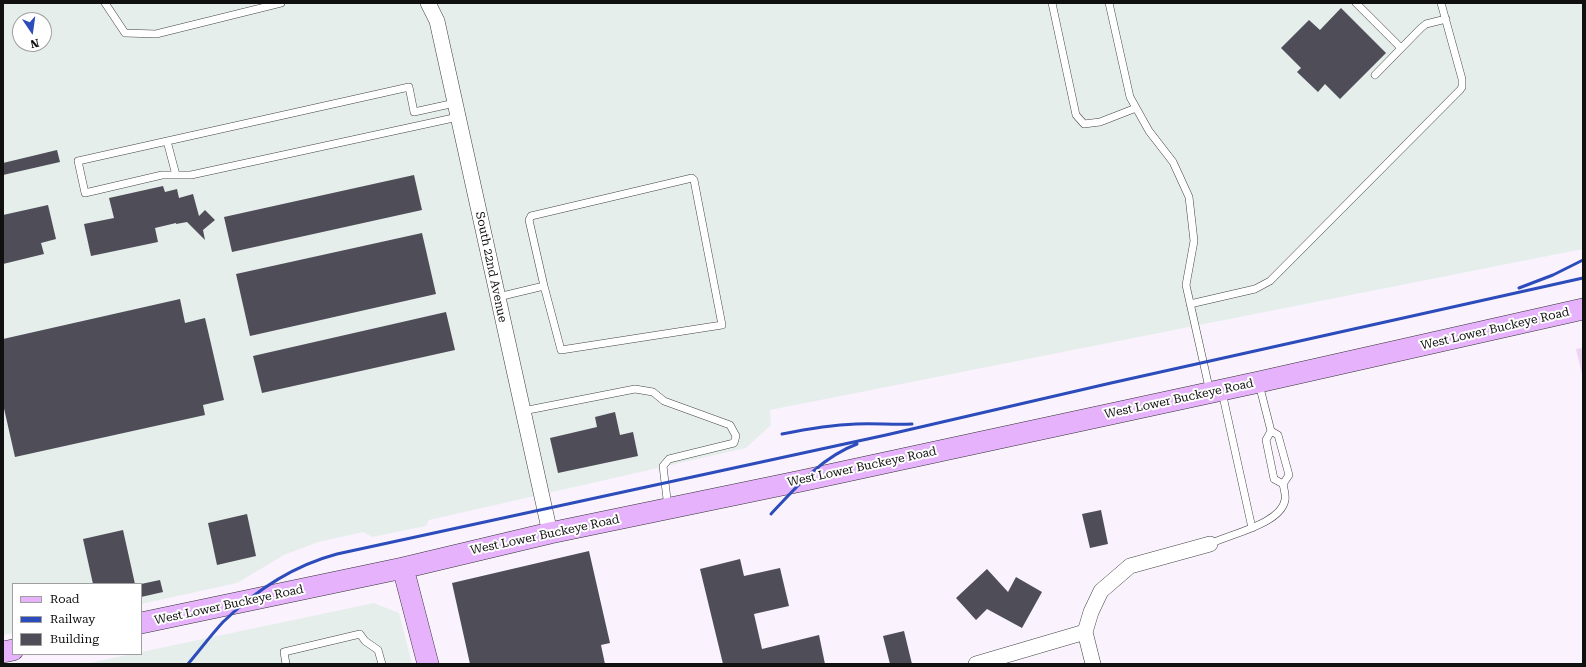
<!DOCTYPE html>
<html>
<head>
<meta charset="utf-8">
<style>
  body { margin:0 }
  #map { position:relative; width:1586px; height:667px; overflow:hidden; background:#faf3fe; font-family:"Roboto Serif",serif }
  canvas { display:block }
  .frame { position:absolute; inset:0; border:4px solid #101010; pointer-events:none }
  .legend { position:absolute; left:12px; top:583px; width:130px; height:72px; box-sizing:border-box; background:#fff; border:1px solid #9f9f9f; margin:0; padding:5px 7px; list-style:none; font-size:12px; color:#101010 }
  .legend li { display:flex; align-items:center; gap:8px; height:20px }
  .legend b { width:20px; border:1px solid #9f9f9f }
  .north { position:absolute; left:12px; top:12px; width:40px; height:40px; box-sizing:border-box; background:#fff; border:1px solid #9f9f9f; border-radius:50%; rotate:167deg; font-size:11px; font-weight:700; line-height:16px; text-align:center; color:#101010 }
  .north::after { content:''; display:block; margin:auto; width:14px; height:18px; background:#2d4cbb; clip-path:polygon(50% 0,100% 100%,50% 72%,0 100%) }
</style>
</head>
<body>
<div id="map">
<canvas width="1586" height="667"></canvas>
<div class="frame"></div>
<ul class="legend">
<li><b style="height:5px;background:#e6b2fb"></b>Road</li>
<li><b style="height:5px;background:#2d4cbb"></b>Railway</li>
<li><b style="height:11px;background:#4f4d58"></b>Building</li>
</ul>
<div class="north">N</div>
</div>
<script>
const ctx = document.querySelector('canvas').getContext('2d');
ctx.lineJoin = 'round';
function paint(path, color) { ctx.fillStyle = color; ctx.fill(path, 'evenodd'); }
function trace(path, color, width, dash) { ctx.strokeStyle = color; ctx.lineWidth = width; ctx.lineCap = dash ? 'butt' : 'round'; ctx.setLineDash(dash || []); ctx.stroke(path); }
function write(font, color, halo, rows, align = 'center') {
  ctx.font = font + ' "Roboto Serif",serif'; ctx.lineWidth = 4; ctx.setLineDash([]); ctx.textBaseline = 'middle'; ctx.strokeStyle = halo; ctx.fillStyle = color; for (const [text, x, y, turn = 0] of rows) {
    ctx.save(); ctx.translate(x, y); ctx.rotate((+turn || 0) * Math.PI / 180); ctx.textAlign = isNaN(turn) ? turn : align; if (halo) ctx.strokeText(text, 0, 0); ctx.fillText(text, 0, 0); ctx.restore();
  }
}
const industrial = new Path2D(`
  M3,3H1583V249L770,410L771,425L746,448L429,520L426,526L372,537L363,532L318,542L284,555L237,583L141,604V584H13V633L3,635ZM20,20H44V44H20Z
  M374,603L399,613L412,664H84L132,654H141V652Z`);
const farmland = new Path2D(`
  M1583,348V378L1576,349Z`);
const building = new Path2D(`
  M1341,8L1386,53L1340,99L1325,84L1318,92L1297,72L1301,68L1281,48L1309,20L1320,30Z
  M57,150L60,162L3,175V163Z
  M414,175L422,210L232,252L224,217Z
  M163,186L165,192L177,189L179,198L193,194L199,216L205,210L215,220L203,230L205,240L187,222L176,224V223L155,228L158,242L91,256L84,224L114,218L109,198Z
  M48,205L56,239L41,243L44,254L3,264V215Z
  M422,233L436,294L250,336L236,274Z
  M180,299L185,323L205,318L224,400L203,405L205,415L15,457L3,404V339Z
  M446,312L455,350L262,393L253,356Z
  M615,412L620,435L633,432L638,456L558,473L550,438L597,427L595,417Z
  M1101,510L1108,544L1090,548L1082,514Z
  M247,514L256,556L217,565L208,523Z
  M123,530L135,584H93L83,539Z
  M589,551L610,643L601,645L605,664H470L452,583Z
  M740,559L744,576L780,568L789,606L754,614L762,649L819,635L825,664H723L700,569Z
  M987,569L1008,592L1016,577L1042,592L1022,628L987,609L976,620L956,598Z
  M160,580L163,592L141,597V584Z
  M904,631L912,664H890L883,636Z`);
const lane = new Path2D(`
  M105,3L125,33L156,34L281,3
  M1052,3L1076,115L1084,124L1100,122L1136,108
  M1109,3L1130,97L1149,131L1173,162L1189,197L1194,241L1186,285L1210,392
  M1356,3L1401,48
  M1375,75L1421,28L1426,24L1446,19
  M455,103L414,112L409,87L78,161L85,193L162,175H191L458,117
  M167,141L176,175
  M498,297L544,286L529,220L531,216L692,178L694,180L722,325L561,350L544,286
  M1190,304L1255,289L1270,281L1460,90L1462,87V79L1441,3
  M1259,384L1271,431L1278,435L1289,475L1283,484L1274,479L1266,440L1271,431
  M1222,392L1252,528
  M523,411L635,389L653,392L664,401L730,425L736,436L734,443L669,459L663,466L668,507
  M1210,544C1230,534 1281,524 1285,500C1286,495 1284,489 1283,484
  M286,664L284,652L360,634L365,641L378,650L382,664`);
const street = new Path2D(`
  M428,3L437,21L550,533
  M976,664L1085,632
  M1093,664L1085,632L1091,612L1101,591L1130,566L1210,544`);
const secondary = new Path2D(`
  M403,568L428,664
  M141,623L403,568L550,533L801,481L1259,382L1583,309
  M3,652L13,650`);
const rail = new Path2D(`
  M1519,288L1553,275L1583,260
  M782,434C807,429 831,425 856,424C875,423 893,425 912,424
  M771,514C796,487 822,457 857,444
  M188,664C200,650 211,635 223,622C256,590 292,566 337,554L886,435L1111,383L1583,278`);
const streetNames = [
  ["South 22nd Avenue",491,267,78],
  ["West Lower Buckeye Road",1495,329,-13],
  ["West Lower Buckeye Road",1179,399,-12],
  ["West Lower Buckeye Road",862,467,-12],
  ["West Lower Buckeye Road",545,535,-12],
  ["West Lower Buckeye Road",229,605,-12]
];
paint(industrial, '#e5eeeb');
paint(farmland, '#ecd4f4');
paint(building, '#4f4d58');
trace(lane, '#434343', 8);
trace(street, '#434343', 16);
trace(secondary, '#323232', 22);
trace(lane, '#fff', 7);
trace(street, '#fff', 15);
trace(secondary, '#e6b2fb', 21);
trace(rail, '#2d4cbb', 3);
write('12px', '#101010', '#fff', streetNames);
</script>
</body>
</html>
